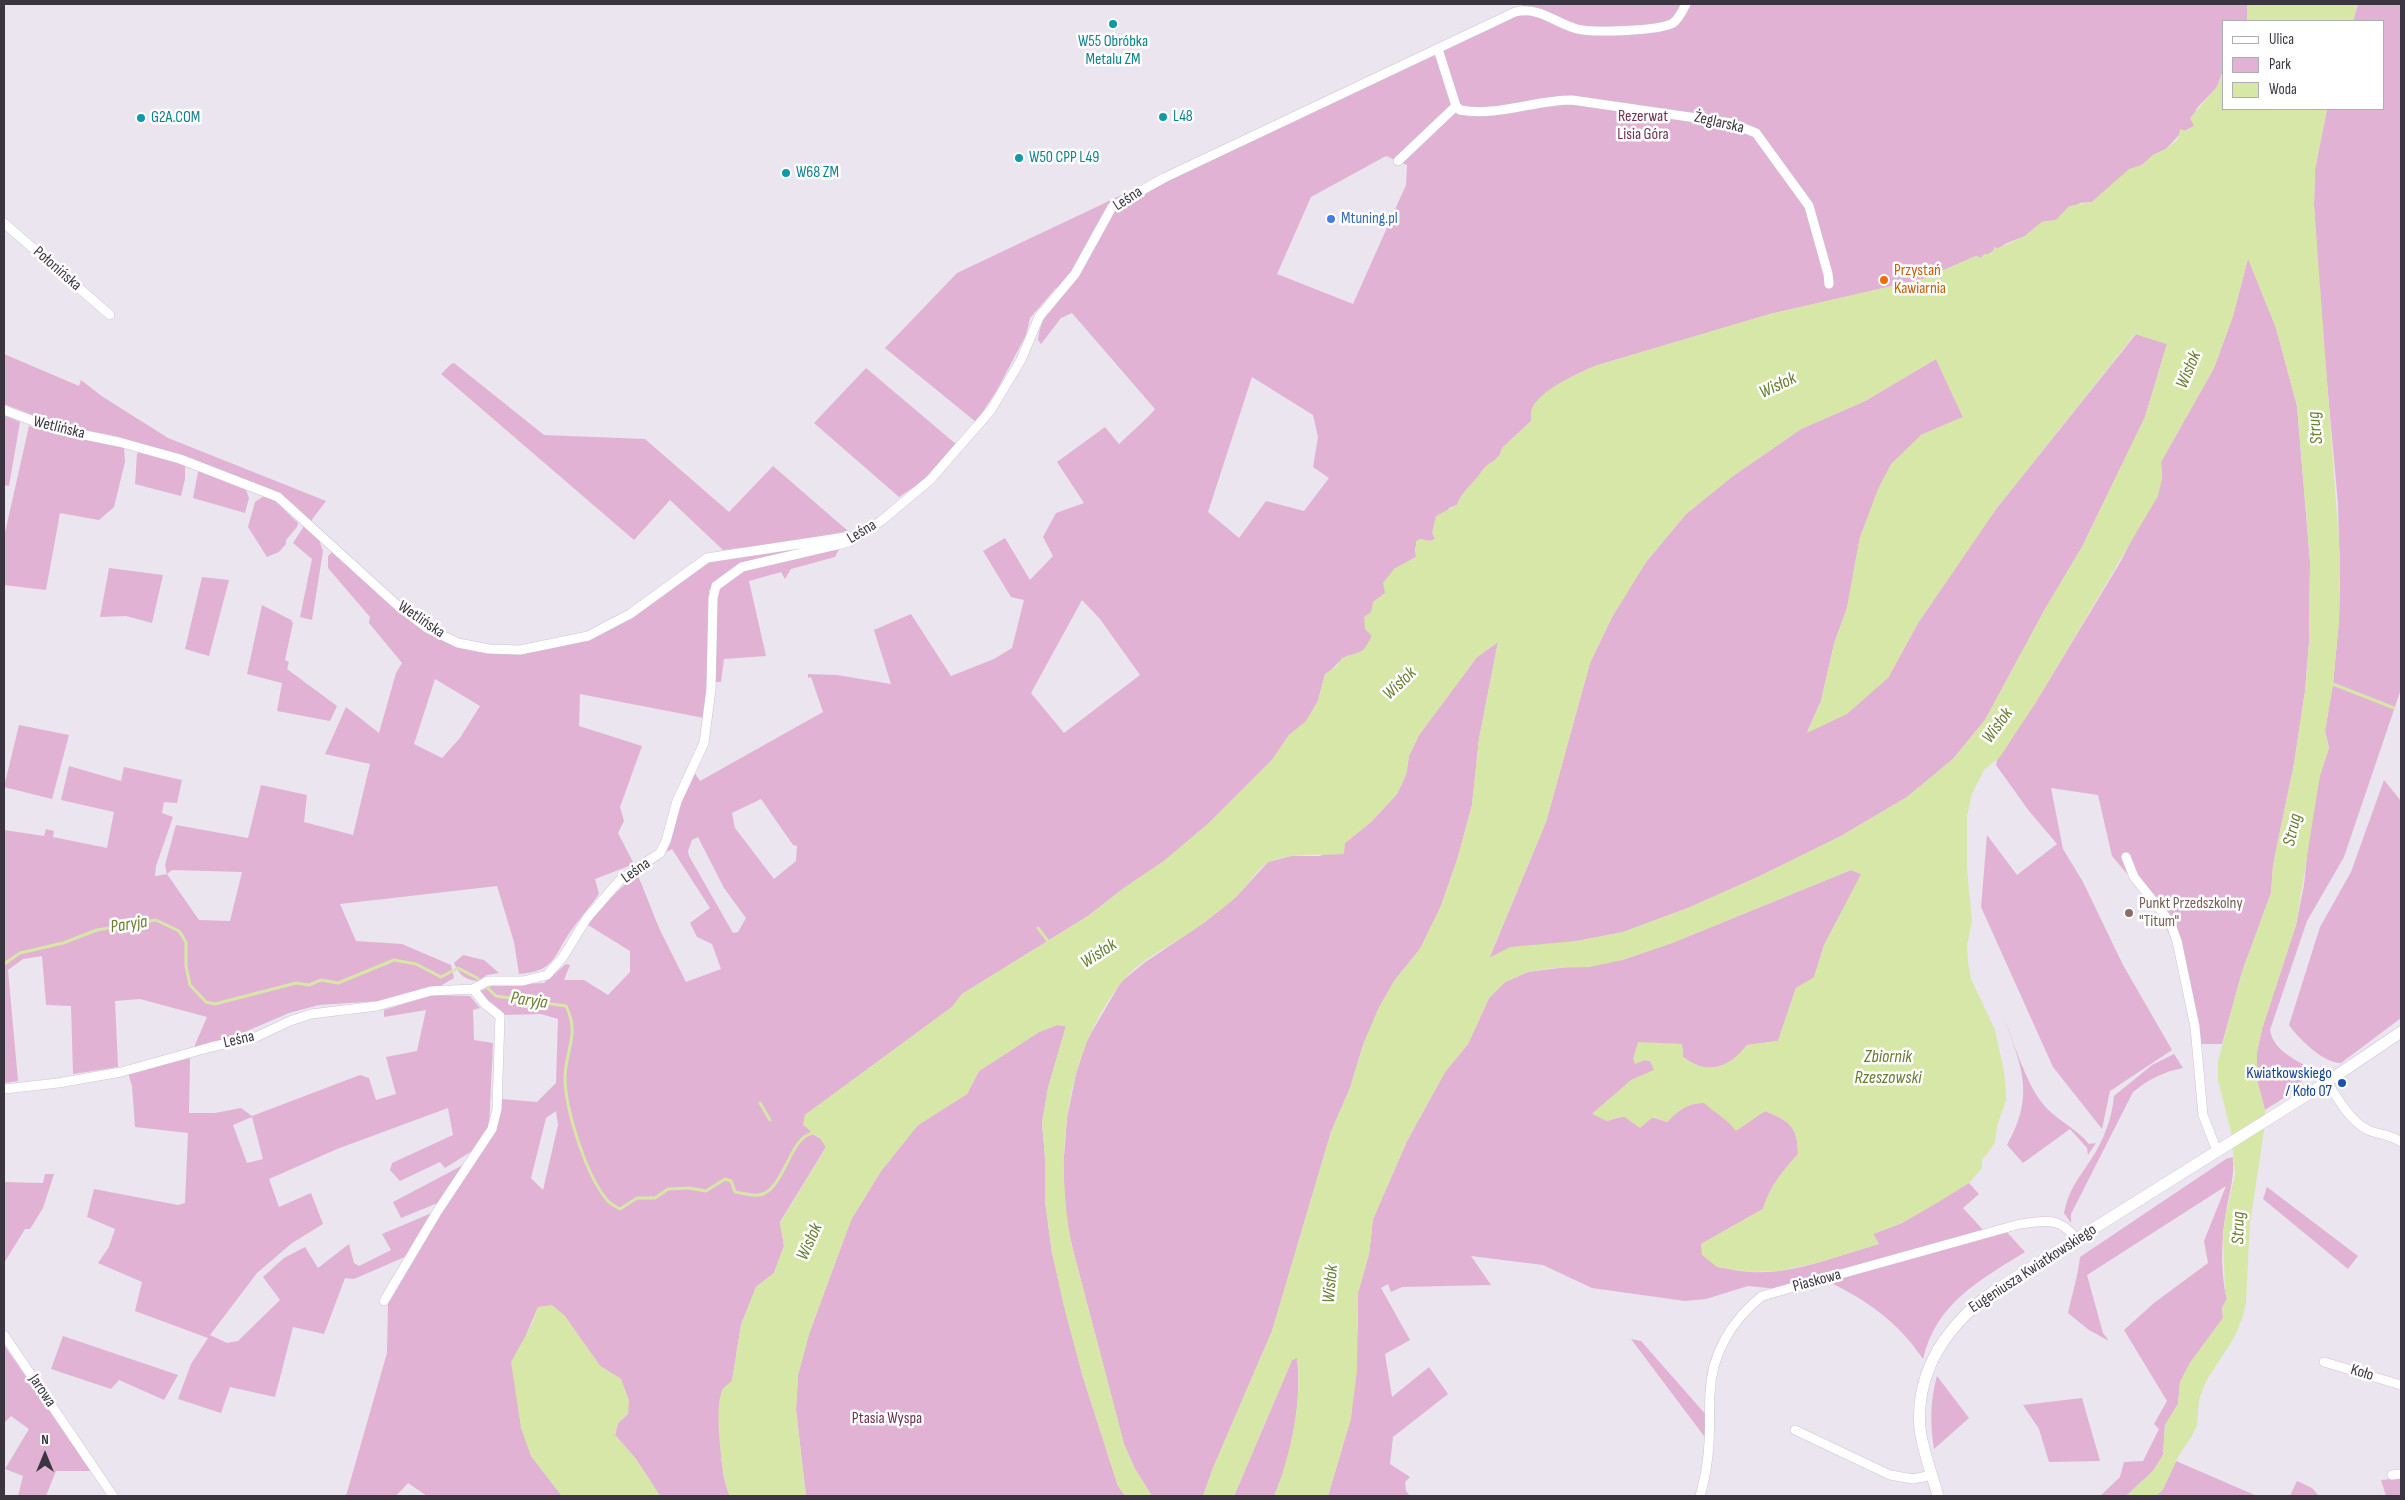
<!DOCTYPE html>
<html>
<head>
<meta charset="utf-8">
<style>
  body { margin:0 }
  #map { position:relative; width:2405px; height:1500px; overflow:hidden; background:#ebe5f0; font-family:"Sofia Sans Condensed",sans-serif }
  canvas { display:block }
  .frame { position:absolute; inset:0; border:5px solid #3b3542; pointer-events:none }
  .legend { position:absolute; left:2222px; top:20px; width:162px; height:90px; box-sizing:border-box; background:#fff; border:1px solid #b1aeb3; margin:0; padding:6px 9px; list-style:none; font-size:15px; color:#3b3542 }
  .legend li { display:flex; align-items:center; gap:10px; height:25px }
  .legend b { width:25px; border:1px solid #b1aeb3 }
  .north { position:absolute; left:20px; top:1430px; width:50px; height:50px; -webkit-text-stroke:4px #fff; paint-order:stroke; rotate:0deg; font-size:14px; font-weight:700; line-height:20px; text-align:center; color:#3b3542 }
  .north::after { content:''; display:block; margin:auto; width:18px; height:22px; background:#3b3542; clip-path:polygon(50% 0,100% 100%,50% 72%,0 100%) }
</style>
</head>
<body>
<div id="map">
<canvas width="2405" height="1500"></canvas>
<div class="frame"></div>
<ul class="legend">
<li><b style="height:6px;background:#fff"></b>Ulica</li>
<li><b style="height:14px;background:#e1b2d3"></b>Park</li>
<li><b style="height:14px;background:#d7e7a8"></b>Woda</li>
</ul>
<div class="north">N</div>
</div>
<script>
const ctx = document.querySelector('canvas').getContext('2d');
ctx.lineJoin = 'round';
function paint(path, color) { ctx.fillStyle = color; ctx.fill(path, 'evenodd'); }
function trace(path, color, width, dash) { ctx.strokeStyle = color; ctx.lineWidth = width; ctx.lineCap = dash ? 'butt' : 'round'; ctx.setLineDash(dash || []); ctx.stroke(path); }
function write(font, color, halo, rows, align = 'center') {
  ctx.font = font + ' "Sofia Sans Condensed",sans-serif'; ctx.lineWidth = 5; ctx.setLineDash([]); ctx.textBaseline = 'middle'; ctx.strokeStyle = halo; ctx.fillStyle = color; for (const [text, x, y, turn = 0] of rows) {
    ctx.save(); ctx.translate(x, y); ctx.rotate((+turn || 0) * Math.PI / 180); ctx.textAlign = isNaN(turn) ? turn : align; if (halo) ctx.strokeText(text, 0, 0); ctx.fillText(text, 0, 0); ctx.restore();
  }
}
const green = new Path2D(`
  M1525,4H2247L2249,6L2247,21H2224V68L2217,87L2196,109L2194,126L2181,133L2166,149L2153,155L2142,165L2117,180L2092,202L2080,203L2056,220L2042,222L2025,236L2007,243L1982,258L1976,256L1923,279L1770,314L1598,365C1581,371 1539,392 1532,409C1531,412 1531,417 1531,421L1502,448C1500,461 1489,461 1482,471C1481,473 1480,476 1479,478C1471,489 1463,489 1457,505L1449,508L1435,539L1430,541L1420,539L1415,548L1416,557L1394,569L1386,593L1373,602C1373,618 1377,643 1360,652C1355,655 1346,655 1342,659C1335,665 1334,669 1325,674L1318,701L1306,722L1289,735L1272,760L1209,823L1164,861L1124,888L1088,916L962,994L952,1007L805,1115L811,1133L821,1139L826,1147L780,1222L784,1246L774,1273L756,1287L741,1325L732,1381L723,1389L720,1399C721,1428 718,1471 730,1496H660L636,1459L615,1435L618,1423L628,1414L621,1379L600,1366L564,1315L538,1307L524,1340L531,1456L562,1496H427L408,1483L396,1496H346L387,1353L388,1304L448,1200L491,1137L501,1099L537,1102L556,1083L558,1019L541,1014L503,1015L481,995V991L494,985L544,983L566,964L570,965L564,980H584L608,995L630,972V951L588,925L600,908L637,873L659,928L686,982L721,969L712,944L697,937L690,923L710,908L672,849L667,852L678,807L694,772L700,781L823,712L811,677L808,678V674L837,675L891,684L874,630L911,614L951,676L994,659L1012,648L1024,600L1011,597L983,551L1005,538L1030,580L1053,556L1043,537L1056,513L1084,503L1057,462L1105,427L1119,444L1150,415L1155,409L1072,313L1061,318L1041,344L1038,340C1040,320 1050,308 1064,293L1056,288L1030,318L1026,335L997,390L976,422L885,348L957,273ZM1386,156L1407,165L1406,185L1353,304L1277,274L1311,197ZM1252,377L1313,415L1318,437L1313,467L1329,478L1304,511L1266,501L1239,538L1208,512ZM1082,600L1100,619L1140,675L1064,733L1031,693ZM761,799L793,845L797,846L796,861L774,879L735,828L732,813ZM698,837L724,888L746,918L738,932L733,933L689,856L688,851L692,840ZM556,1111L558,1125L543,1190L531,1178L546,1118Z
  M2358,4H2401V689L2344,857L2307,921L2270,1030C2273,1048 2289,1056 2304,1065C2309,1087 2281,1099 2265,1110L2257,1080V1052L2262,1029L2296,925L2304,885L2309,836L2320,775L2329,748L2325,731L2333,684L2339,621L2340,583L2338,504L2320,305L2314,205L2315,169L2327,109H2384V21H2353Z
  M2248,258L2276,328L2297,406L2310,561L2309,643L2305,691L2294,764L2273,865L2271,893L2242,972L2222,1044H2200L2175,946L2157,909L2112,856L2098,795L2051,788L2063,849L2083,882L2123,965L2172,1050L2110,1091L2102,1129L2053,1067L1981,907L1987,835L2017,875L2057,844L2029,811L1996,765L1997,760L2036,702L2121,561L2162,479L2161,462L2214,368L2233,316Z
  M2136,334L2167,344L2145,417L2082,547L2045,609L1985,720L1953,759L1907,797L1841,836L1760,876L1688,908L1623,932L1489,959L1546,822L1590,663L1612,617L1646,562L1686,514L1733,476L1801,429L1865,401L1936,359L1963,417L1921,435L1860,537L1847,608L1834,644L1821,701L1807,732L1888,678L1918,623L1996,509Z
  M4,354L79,386L81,380L103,397L168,438L326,501L311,521L287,502L151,447L105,434L61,426L4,404Z
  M454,363L544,435L645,439L729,512L773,466L848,531L810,539L723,550L670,500L634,540L441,374L451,364Z
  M866,368L957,445L926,479L899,497L814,423Z
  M4,415L20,422L9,486L4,485Z
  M29,426L124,448L125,462L114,507L99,520L60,513L46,590L4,585V537Z
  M140,452L185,464V479L181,496L135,484L137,454Z
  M202,471L246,490L249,498L245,513L193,498L198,472Z
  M264,496L273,499L298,523L297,527L286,540V544L279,552L267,557L248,527L255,502Z
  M304,526L319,540L323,551L312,620L300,617L312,559L293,543Z
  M834,542L725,574L709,590L710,670L704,718L580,694L579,726L642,746L620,807L624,821L618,833L634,864L595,879L599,894C590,907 579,919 570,932C553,957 555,971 519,974L514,942L497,886L340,904L356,941L402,944L451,965L454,978L442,985L380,1001L319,1005L289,1013L233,1037L194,1047L207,1017L140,999L115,1001L118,1067L73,1074L71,1006L46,1005L42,956L23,959L8,970L18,1081L4,1083V830L44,836L46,829L54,831L53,837L107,848L114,812L61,800L69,766L121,781L124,767L182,780L177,803L164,802L162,813L173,817L156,866L155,876L167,874L165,865L176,825L248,838L261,785L307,795L304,822L353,835L370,764L325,754L346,707L379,733L396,673L402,663L369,623L370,617L328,568V556L333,551L414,621L491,651L588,639L706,563L743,555ZM435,679L480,706L460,738L442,758L414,744ZM172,870L242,872L230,921L199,920L167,874Z
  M840,547L835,557L791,569L785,579L781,572L749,581L766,656L724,659L721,682H715L716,599L720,588L745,570Z
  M109,568L163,575L152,623L126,616L100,617Z
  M202,577L229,580L209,656L185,649Z
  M262,605L291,620L293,623L285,660L289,662L287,669L337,706L330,721L277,711L282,683L247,674Z
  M1498,642L1479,739L1472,805L1458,857L1441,906L1420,949L1394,981L1364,1042L1350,1088L1331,1132L1272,1331L1213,1468L1203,1496H1152L1135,1469L1124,1444L1073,1250L1066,1218L1063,1169L1067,1118L1076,1074L1087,1040L1121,982L1144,963L1205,922L1236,897L1268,862L1291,856H1320L1345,843L1371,822L1397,794L1406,775L1409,756L1419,735L1477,657Z
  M19,725L69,735L52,799L4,787Z
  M2384,780L2401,801V1018L2341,1063C2323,1063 2299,1039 2289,1025L2320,927L2351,872Z
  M1851,870L1862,874L1824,945L1814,978L1796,988L1778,1041L1747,1045C1729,1068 1708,1076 1683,1057L1682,1044L1635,1064L1645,1060L1651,1061L1655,1070L1632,1080L1593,1113L1607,1121C1628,1114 1646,1114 1667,1122C1679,1110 1687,1103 1705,1103C1722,1120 1743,1124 1765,1111C1789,1121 1798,1126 1798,1154C1782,1172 1770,1186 1763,1209L1701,1244L1717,1267C1728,1268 1740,1272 1751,1272C1794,1275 1838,1255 1879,1244L1873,1234L1902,1223L1969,1183L1979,1194L1963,1208L1984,1231L1778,1289L1748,1286L1706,1299L1685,1301L1592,1288L1543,1265L1471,1256L1491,1285L1402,1287L1391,1292L1388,1284L1381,1288L1410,1340L1385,1354L1392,1397L1429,1367L1448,1394L1393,1437L1390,1464L1410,1477L1405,1482L1406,1491L1410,1496H1328L1351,1418L1358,1325V1293L1369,1254L1373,1219L1407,1141L1445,1072L1468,1044L1489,998L1505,982L1528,972L1622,960L1672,943Z
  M463,955L484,960L499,973L487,975L477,981C463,979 460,975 454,963Z
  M433,995L470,996L480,1008L473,1010L474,1040L493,1043L489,1127L472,1151L445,1168L440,1162L400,1181L390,1170L392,1163L453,1135L448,1108L337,1149L269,1179L279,1207L311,1193L323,1224L292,1243L257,1273L210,1335L227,1343L238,1341L280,1300L263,1277L284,1258L305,1247L318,1268L349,1244L354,1263L359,1266L391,1250L382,1234L434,1212L407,1256L354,1279L345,1278L324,1334L293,1327L275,1397L230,1387L221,1413L178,1399L191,1364L208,1338L135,1311L142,1282L98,1263L109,1247L115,1229L87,1217L94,1189L178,1205L185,1203L188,1133L135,1127L132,1086L128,1073L190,1058L189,1113H215L241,1108L252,1116L360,1075L369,1078L376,1100L396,1094L386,1057L417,1051L426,1010L384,1017V1010ZM252,1117L263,1159L247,1163L233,1125Z
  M2003,1015C2013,1040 2026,1084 2043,1104C2056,1120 2076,1128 2089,1144L2096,1143L2088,1155L2087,1148L2070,1129L2023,1163L2007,1145C2036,1094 2021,1066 2003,1015Z
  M1057,1025L1066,1026L1048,1088L1042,1123L1045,1158V1201L1052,1253L1082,1374L1118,1486L1125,1496H806L796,1410L798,1375L809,1334L851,1220L881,1171L918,1125L967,1094L979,1071L1039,1032Z
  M2174,1054L2183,1068C2163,1072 2149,1079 2133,1092L2071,1214V1223L2064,1213C2068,1191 2078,1179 2090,1161C2103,1142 2112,1119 2114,1096L2152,1065Z
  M2233,1157C2235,1179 2228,1196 2225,1218C2221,1240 2221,1278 2227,1299L2222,1308L2223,1318L2190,1363L2180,1382L2178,1404L2165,1425L2163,1455L2153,1471L2126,1496H2100L2120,1477L2124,1462L2143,1461L2159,1429L2154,1424L2167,1401L2124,1330L2154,1303L2208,1263L2204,1241L2226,1186L2087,1275L2103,1333L2109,1341L2089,1330L2068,1313C2072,1294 2078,1276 2080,1257L2226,1159Z
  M467,1163L440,1202L401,1218L393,1202Z
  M45,1174H54L43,1208L30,1229H25L4,1263V1182L43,1183Z
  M2267,1187L2358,1256L2348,1269L2263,1199Z
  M2004,1229L2025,1252C1980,1280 1936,1303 1923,1359C1898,1322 1868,1301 1829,1282Z
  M63,1336L178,1375L164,1400L119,1380L111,1389L51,1369Z
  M1631,1339L1641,1341L1707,1416V1440Z
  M4,1345L91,1471H56L46,1496H18L23,1476L5,1469L29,1429L11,1416L4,1423Z
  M1297,1358C1302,1400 1292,1458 1274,1496H1234L1292,1360Z
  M1937,1376L1969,1418L1934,1449C1930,1423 1930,1401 1937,1376Z
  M2082,1398L2100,1461L2049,1462L2039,1429L2023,1405Z
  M2176,1461L2257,1496H2156L2163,1489Z
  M2401,1478V1496H2386L2381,1480Z
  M2297,1481L2312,1488L2319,1496H2290Z`);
const water = new Path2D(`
  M2247,4H2358L2353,21H2247Z
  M2224,68V109H2327L2315,169L2314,205L2340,556L2339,622L2333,684L2325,731L2329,748L2320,775L2296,925L2262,1029L2257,1052V1080L2265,1110L2264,1131L2250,1223L2246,1302L2242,1319L2234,1338L2206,1381L2199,1400L2197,1426L2190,1439L2179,1455L2163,1489L2156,1496H2126L2153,1471L2163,1455L2165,1425L2178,1404L2180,1382L2190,1363L2223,1318L2222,1308L2227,1299L2225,1291L2223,1239L2225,1218L2235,1174L2231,1132L2218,1080V1061L2242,972L2271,893L2273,865L2294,764L2305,691L2309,643L2310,561L2297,406L2276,328L2248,259L2233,316L2214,368L2161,462L2162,479L2158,496L2036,702L2000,757L1984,770L1972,794L1967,816V868L1972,921L1967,946L1968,961L1971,979L1995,1030L2004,1071L2006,1092V1101L1997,1126L1995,1143L1982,1160V1168L1969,1183L1937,1203L1902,1223L1873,1234L1879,1244L1817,1263L1778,1271L1750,1272L1717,1267L1702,1255L1701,1244L1763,1209C1770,1186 1782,1172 1798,1154C1798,1126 1789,1121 1765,1111L1736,1131C1727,1119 1715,1113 1704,1103C1687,1103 1679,1110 1667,1122L1653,1117L1640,1128L1623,1116L1607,1121L1592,1114L1631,1080L1654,1070L1650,1061L1645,1060L1635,1064L1633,1059L1638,1042L1682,1044L1683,1057C1708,1076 1729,1068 1747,1045L1778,1041L1796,988L1814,977L1824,945L1861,874L1851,870L1672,943L1622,960L1590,967L1554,968L1528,972L1505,982L1489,998L1468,1044L1445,1072L1407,1141L1373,1219L1369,1254L1358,1293L1357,1370L1351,1418L1328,1496H1274C1289,1463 1304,1394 1297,1358L1292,1360L1234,1496H1203L1213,1468L1272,1331L1331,1132L1350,1088L1364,1042L1379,1007L1394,981L1420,949L1441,906L1458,857L1472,805L1479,739L1498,642L1477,657L1419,735L1409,756L1406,775L1397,794L1371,822L1345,843L1344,854C1321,856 1291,852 1269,862C1259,867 1245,888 1236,897C1226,906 1216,913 1206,921C1180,942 1142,956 1121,983C1063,1058 1054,1160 1073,1250L1124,1444L1135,1469L1152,1496H1125L1118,1486L1082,1374L1064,1307L1052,1253L1045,1201V1158L1042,1123L1048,1088L1066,1026L1057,1025L1039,1032L979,1071L967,1094L918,1125L881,1171L851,1220L809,1334L798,1375L796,1410L806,1496H730C722,1480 713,1403 723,1389C725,1386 729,1383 732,1381L741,1325L756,1287L774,1273L784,1246L780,1223L826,1148L821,1139L803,1125L805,1115L952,1007L962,994L1088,916L1124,888L1164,861L1209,823L1272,760L1289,735L1306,721L1318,701L1325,674L1336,667L1342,658L1363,651L1372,636L1365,629L1364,617L1371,612L1373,602L1385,593L1383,583L1394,569L1416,557V541L1420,539L1430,541L1435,539L1432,533L1436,516L1457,505C1463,489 1473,484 1482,471C1489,461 1500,461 1502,448L1531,421C1531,417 1531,412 1532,409C1539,390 1580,372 1598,365L1770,314L1923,279L1976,256L1981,258L1984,254H1992L1994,247L1998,248L2025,236L2042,222L2056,220L2069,206L2092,202L2129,169L2142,165L2153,155L2166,149L2178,139L2180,129L2186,131L2194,126L2190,118L2217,87ZM2135,334L2167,344L2145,417L2082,547L2045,609L1985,720L1953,759L1907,797L1841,836L1760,876L1688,908L1623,932L1576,941L1510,947L1489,958L1546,822L1590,663L1612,617L1646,562L1686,514L1733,476L1801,429L1865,401L1936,359L1963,417L1921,435L1891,464L1878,489L1860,537L1847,608L1834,644L1821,701L1807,733L1847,714L1888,678L1918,623L1996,509Z
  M552,1305L564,1315L600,1366L621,1379L629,1400L628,1414L618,1423L615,1435L636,1459L660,1496H562L531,1456L521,1428L511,1362L532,1324L538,1307Z`);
const stream = new Path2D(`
  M2333,684L2394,708
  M1038,928L1048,941
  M4,964L20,953L63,943L97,930L156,920L179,931L186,942V966L190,985L206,1002L215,1004L296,983L309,985L321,980L338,983L394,960L416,964L441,977L458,968L477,978L496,996L566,1006C580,1034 566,1048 565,1077C565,1109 586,1175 607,1200C610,1204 615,1206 620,1209L637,1198H655L668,1189L689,1188L706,1191L725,1179L731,1181L735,1192C742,1193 751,1196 758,1195C785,1193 789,1133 815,1133
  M760,1103L770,1120`);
const minor = new Path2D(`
  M1438,49L1456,106L1460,110C1496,117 1535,100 1572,100L1731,123L1756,133L1809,206L1828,274L1829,284
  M1398,161L1456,106
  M4,223L110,315
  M4,410L55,429L119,442L180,459L278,497L397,605L427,628L458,643L489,649L520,650L588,636L630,614L707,558L852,536
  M2126,857L2134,877L2170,922L2177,941L2195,1027L2203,1115L2217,1151
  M2327,1082C2337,1098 2351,1122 2368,1130C2379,1135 2391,1134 2401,1142
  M4,1089L58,1083L121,1072L211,1047L256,1037L290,1021L311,1014L377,1006L431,991L473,989L488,981H523L547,975L563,957L587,918L620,880L660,853L666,841L677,801L704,743L711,689L713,598L716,586L742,567L849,542L881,521L930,480L991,410L1021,360L1039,317L1075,274L1112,207L1164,178L1515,12C1539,6 1555,23 1577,29C1593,33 1660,31 1673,23C1679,19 1683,10 1686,4
  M384,1301L437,1212L492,1129L497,1109L500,1016L485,1004L473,989
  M4,1335L113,1496
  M2324,1362L2401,1385
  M1795,1430L1890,1475L1913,1479L1932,1475
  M2392,1475L2401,1474
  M1700,1496C1705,1479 1708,1461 1709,1443C1710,1427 1709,1410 1710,1394C1711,1354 1732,1320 1762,1296L2020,1224C2047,1221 2058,1216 2077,1239`);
const tertiary = new Path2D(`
  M1938,1496C1932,1474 1923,1452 1920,1429C1915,1370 1948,1324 1994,1291L2321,1086L2401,1032`);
const markers = [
  [1113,24,5,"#0f9aa8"],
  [1163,117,5,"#0f9aa8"],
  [141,118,5,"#0f9aa8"],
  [1019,158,5,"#0f9aa8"],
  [786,173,5,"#0f9aa8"],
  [1331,219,5,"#3f7fe0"],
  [1884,280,5,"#e8710a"],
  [2129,913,5,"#8d6e63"],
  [2342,1083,5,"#1a4fb4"]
];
const cultureNames = [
  ["W55 Obróbka",1113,42,"center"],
  ["Metalu ZM",1113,60,"center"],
  ["L48",1173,117],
  ["G2A.COM",151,118],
  ["W50 CPP L49",1029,158],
  ["W68 ZM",796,173]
];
const parkNames = [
  ["Rezerwat",1643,117],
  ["Lisia Góra",1643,135],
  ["Ptasia Wyspa",887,1419]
];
const streetNames = [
  ["Żeglarska",1719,123,13],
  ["Leśna",1128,199,-33],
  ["Połonińska",57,269,41],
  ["Wetlińska",59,428,14],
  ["Leśna",862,532,-31],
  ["Wetlińska",421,620,34],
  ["Leśna",636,871,-35],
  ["Leśna",239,1040,-13],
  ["Eugeniusza Kwiatkowskiego",2033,1269,-33],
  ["Piaskowa",1817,1281,-15],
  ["Koło",2362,1373,17],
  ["Jarowa",42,1391,56]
];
const shopNames = [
  ["Mtuning.pl",1341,219]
];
const foodNames = [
  ["Przystań",1894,271],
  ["Kawiarnia",1894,289]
];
const educationNames = [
  ["Punkt Przedszkolny",2139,904],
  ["\"Titum\"",2139,922]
];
const transitNames = [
  ["Kwiatkowskiego",2332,1074],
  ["/ Koło 07",2332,1092]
];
const waterNames = [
  ["Wisłok",2189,370,-67],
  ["Wisłok",1778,386,-25],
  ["Strug",2316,428,-96],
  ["Wisłok",1400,684,-44],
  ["Wisłok",1998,726,-54],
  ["Strug",2293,830,-77],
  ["Paryja",129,925,-9],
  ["Wisłok",1099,954,-33],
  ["Paryja",529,1001,8],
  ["Zbiornik",1888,1057],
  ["Rzeszowski",1888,1078],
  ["Strug",2239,1228,-89],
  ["Wisłok",810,1242,-66],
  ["Wisłok",1331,1284,-85]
];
paint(green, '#e1b2d3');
paint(water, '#d7e7a8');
trace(stream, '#d7e7a8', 3);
trace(minor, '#ccc3d6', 10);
trace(tertiary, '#ccc3d6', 12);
trace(minor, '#fff', 9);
trace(tertiary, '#fff', 11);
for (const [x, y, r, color] of markers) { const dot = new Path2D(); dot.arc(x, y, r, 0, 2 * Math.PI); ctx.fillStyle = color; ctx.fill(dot); trace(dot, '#fff', 2); }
write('16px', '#0d838f', '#fff', cultureNames, 'left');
write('16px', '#6d3051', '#fff', parkNames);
write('16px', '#3b3542', '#fff', streetNames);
write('16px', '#366cbe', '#fff', shopNames, 'left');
write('16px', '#c56008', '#fff', foodNames, 'left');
write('16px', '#785e54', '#fff', educationNames, 'left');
write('16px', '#164399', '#fff', transitNames, 'right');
write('italic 18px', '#697d30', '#fff', waterNames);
</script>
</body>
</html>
